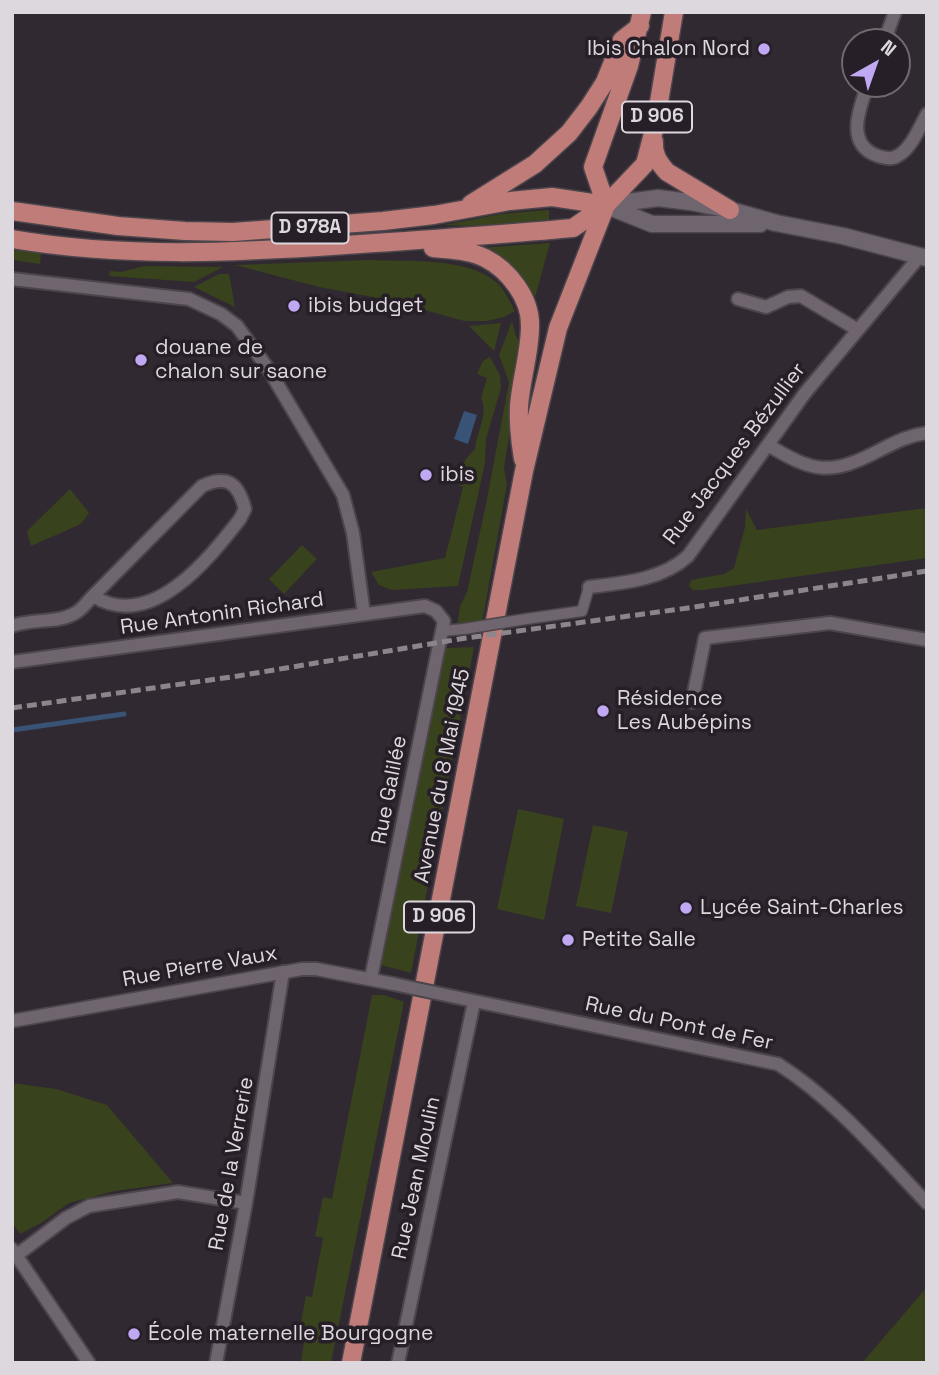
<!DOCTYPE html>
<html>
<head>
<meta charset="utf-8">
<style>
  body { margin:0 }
  #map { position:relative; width:939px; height:1375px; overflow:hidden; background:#312931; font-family:"Space Grotesk",sans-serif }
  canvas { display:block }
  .frame { position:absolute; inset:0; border:14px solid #ddd8dd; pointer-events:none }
  .north { position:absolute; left:841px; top:28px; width:70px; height:70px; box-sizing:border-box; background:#271f27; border:2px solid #706970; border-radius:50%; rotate:40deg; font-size:19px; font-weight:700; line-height:28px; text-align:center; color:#ddd8dd }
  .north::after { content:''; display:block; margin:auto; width:24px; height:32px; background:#c1a8f3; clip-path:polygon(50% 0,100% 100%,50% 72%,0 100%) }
</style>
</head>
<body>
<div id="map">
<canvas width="939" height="1375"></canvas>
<div class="frame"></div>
<div class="north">N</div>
</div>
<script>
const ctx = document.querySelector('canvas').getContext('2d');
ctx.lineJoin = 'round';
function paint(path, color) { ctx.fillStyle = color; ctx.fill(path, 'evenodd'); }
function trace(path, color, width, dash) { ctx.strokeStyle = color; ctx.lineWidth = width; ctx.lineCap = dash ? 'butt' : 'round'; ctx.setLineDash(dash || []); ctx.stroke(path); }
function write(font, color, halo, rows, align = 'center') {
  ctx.font = font + ' "Space Grotesk",sans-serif'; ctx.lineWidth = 7; ctx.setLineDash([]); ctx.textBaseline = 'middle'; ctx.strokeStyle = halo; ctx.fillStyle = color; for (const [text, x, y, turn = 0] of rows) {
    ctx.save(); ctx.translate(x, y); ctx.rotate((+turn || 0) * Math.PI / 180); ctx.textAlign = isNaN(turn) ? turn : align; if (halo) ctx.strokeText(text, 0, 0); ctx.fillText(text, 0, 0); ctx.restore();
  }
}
const green = new Path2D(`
  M549,210V220L477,226L444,225L501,214Z
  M550,243L534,301C523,276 505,256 479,248Z
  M12,246L41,251L40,264L12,260Z
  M368,260C406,262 467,256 497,283C505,290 510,302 515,311L504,317L487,321H464L389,300L319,287L235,265Z
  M145,266L223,267L194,282L109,276L110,271L121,272Z
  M219,274H229L235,307L194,287Z
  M512,321L516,337L523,345L504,468L507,484L482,623L457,627L460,606L467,592L486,504L509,382L499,355Z
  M501,323L494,351L469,326Z
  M490,357L500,375L501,388L486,439L485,463L458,586L392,590L379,585L371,572L445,558L463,487L458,485L465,460L475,449C476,434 489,413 481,398L487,378L477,374L483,361Z
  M70,489L89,513L81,524L31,546L27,531Z
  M927,508V558L703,590H693L689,586L691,580L724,574L734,568L745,527L746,509L757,530Z
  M302,545L317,559L284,594L269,579Z
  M474,647L411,973L381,965L446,648Z
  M518,809L564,819L544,920L497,909Z
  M593,825L628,832L611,913L576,906Z
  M372,995H384L404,1002L331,1363H301L306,1329L300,1327L306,1296L312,1297L323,1238L315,1236L323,1197L332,1199Z
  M12,1083L56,1089L107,1105L173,1183L115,1191L69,1203L41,1223L20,1234L12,1222Z
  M927,1287V1363H862Z`);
const water = new Path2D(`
  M464,411L477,415L468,444L454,439Z`);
const stream = new Path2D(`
  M12,730L124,714`);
const pedestrian = new Path2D(`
  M526,619L582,611L589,587
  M441,631L464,629`);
const minor = new Path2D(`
  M884,42L895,12
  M868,84C860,107 844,144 878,156C886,158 892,160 899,155C912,147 919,128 927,114
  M12,279L189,299L221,314L237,326L269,370L343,495L353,533L364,614
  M738,299L766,307L788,297L801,296L858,330
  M768,445C814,473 831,476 880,450C896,442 909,435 927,433
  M589,587C623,583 662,580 688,556L805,393L920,256
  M12,626C33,618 59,624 77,612C83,608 88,601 93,596L202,486C227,475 238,482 245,509L240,519C208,560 151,632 93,596
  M12,662L425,606L436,611L444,621L371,978
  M692,702L705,638L830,623L927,640
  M455,997L778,1064C835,1100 880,1154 927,1203
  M12,1021L302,969H316L394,984
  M12,1249L89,1363
  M17,1255L66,1218L89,1206L178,1192L246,1203
  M216,1363L246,1203L283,972
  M398,1363L474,1002`);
const tertiary = new Path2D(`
  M606,205L658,198L690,202L730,210L776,223L843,236L927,258
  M607,206L652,224H760`);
const primary = new Path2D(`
  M654,141C653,154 658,162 667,172L730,210
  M471,204L535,164L569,133L589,107L605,82L622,40L640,26
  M606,205L593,167L629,66L642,12
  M12,211L118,226L185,231L233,232L383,221L434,215L510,201L552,197L606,205
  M12,239C123,258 234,253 346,245C421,240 497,235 573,228L606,205L645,164L655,126L674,12
  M433,248C451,250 469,250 485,258C509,270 531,299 530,326C530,353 521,379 519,406C518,424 520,441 523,459
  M351,1363L524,471L558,328L606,205`);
const rail = new Path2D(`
  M12,708L238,676L466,638L688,608L927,571`);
const pedestrianBridge = new Path2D(`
  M464,629L526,619`);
const minorBridge = new Path2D(`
  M394,984L455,997`);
const markers = [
  [764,49,7,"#c1a8f3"],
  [294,306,7,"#c1a8f3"],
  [141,360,7,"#c1a8f3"],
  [426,475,7,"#c1a8f3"],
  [603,711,7,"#c1a8f3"],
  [686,908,7,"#c1a8f3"],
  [568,940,7,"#c1a8f3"],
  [134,1334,7,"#c1a8f3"]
];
const shields = [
  [657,117,70],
  [310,228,77],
  [439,917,70]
];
const shieldNames = [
  ["D 906",657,117],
  ["D 978A",310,228],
  ["D 906",439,917]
];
const poiNames = [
  ["Ibis Chalon Nord",750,49,"right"],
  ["ibis budget",308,306],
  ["douane de",155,348],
  ["chalon sur saone",155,372],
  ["ibis",440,475],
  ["Résidence",617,699],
  ["Les Aubépins",617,723],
  ["Lycée Saint-Charles",700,908],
  ["Petite Salle",582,940],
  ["École maternelle Bourgogne",148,1334]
];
const streetNames = [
  ["Rue Jacques Bézullier",735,454,-53],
  ["Rue Antonin Richard",222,614,-8],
  ["Avenue du 8 Mai 1945",443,776,-79],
  ["Rue Galilée",390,790,-79],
  ["Rue Pierre Vaux",200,967,-10],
  ["Rue du Pont de Fer",679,1024,12],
  ["Rue de la Verrerie",232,1164,-80],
  ["Rue Jean Moulin",417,1178,-78]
];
paint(green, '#38421c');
paint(water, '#385375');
trace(stream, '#385375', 5);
trace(pedestrian, '#4c454c', 13);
trace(minor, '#4c454c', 16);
trace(tertiary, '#4c454c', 19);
trace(primary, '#4c454c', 21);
trace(pedestrian, '#6f656e', 10);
trace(minor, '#6f656e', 12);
trace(tertiary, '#6f656e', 16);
trace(primary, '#bf7c78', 18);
trace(rail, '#8c858c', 5, [10, 5]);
trace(pedestrianBridge, '#4c454c', 13, []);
trace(minorBridge, '#4c454c', 16, []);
trace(pedestrianBridge, '#6f656e', 10);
trace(minorBridge, '#6f656e', 12);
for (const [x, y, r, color] of markers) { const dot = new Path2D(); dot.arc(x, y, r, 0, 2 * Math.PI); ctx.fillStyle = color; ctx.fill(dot); trace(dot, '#271f27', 2.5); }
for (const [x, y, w] of shields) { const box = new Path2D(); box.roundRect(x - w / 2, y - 15.5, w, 31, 5); ctx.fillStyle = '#271f27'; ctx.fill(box); trace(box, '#ddd8dd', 2); }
write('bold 19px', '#ddd8dd', null, shieldNames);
write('21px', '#ddd8dd', '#271f27', poiNames, 'left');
write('21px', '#ddd8dd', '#271f27', streetNames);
</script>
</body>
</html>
